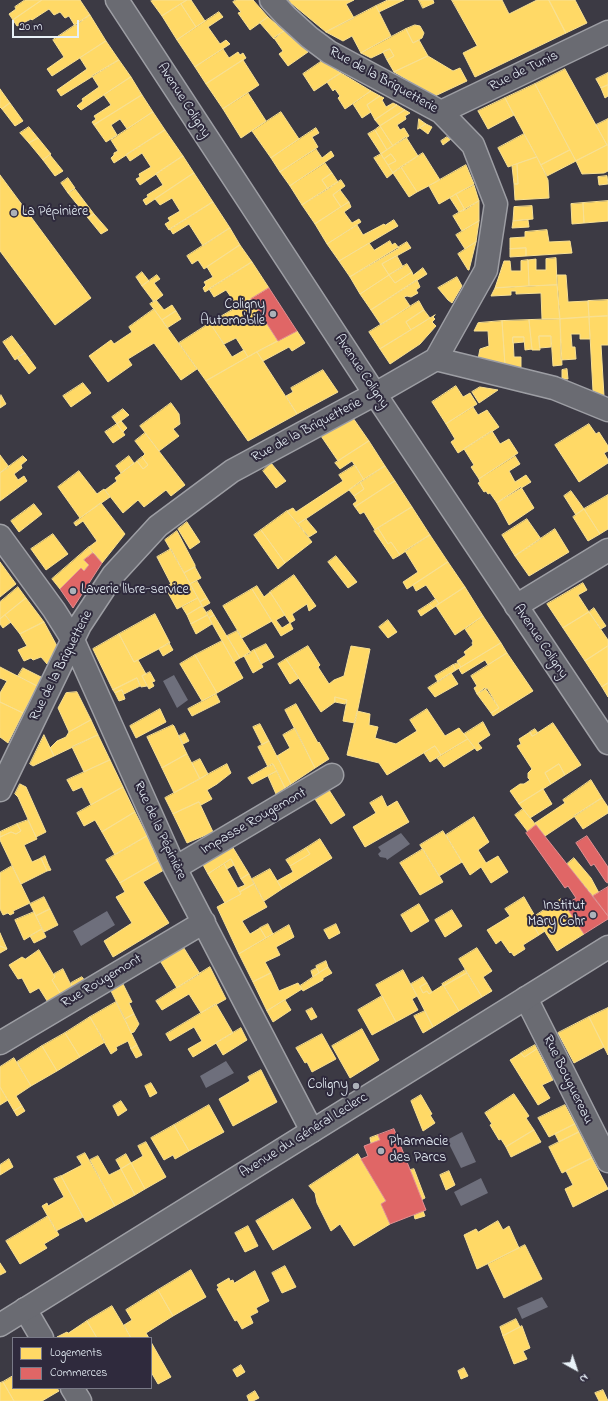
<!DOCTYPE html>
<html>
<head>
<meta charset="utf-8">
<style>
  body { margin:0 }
  #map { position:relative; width:608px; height:1401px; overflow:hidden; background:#3c3a44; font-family:"Indie Flower",sans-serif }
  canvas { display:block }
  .legend { position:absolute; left:12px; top:1337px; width:140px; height:52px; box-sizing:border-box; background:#2f2a3d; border:1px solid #797a88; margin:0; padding:5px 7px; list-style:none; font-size:12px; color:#e8f1f8 }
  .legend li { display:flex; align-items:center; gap:8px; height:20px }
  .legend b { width:20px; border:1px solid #797a88 }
  .north { position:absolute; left:556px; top:1349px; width:40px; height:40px; -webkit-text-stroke:3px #2f2a3d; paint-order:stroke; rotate:140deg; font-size:11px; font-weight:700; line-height:16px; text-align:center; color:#e8f1f8 }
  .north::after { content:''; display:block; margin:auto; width:14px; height:18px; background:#e8f1f8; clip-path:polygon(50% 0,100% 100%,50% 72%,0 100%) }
  .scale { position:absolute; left:12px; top:20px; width:67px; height:18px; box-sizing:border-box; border:2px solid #e8f1f8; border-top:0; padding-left:5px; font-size:12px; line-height:14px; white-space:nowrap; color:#e8f1f8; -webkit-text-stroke:3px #2f2a3d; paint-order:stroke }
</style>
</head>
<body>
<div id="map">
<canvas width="608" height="1401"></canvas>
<ul class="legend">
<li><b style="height:11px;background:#ffd966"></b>Logements</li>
<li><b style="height:11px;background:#e06666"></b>Commerces</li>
</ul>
<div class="north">N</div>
<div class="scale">20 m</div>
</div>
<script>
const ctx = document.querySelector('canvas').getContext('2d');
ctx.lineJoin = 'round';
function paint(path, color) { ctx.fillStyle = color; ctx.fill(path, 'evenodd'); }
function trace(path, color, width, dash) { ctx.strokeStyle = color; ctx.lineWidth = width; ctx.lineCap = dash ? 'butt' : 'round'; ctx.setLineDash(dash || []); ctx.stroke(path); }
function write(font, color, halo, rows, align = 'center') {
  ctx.font = font + ' "Indie Flower",sans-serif'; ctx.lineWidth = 4; ctx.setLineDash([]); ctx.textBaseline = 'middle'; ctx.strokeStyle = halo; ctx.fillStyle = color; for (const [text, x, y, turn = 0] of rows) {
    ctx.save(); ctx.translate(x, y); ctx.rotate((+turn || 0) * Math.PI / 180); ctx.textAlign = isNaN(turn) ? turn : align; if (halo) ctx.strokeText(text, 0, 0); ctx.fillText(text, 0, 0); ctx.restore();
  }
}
const water = new Path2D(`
  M174,675L188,700L177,708L163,681Z
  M401,833L410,844L387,860L386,858L380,857L378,854L381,851L378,847Z
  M107,911L115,925L81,946L73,931Z
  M226,1061L234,1073L206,1088L200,1076Z
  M462,1132L476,1162L461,1168L447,1140Z
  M481,1178L488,1193L461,1206L454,1192Z
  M542,1297L548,1307L522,1319L517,1308Z`);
const homes = new Path2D(`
  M25,0H42L13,20L9,14L16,9L15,7Z
  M42,0H80L90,15L75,26L69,16L65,18L60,12L54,15L49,9L32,20L31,19L17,26L13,20Z
  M152,0H187L162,16L151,1Z
  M187,0H191L205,21L196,27L181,4Z
  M236,0H253L268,17L250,30L238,13L241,12L233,2Z
  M289,0H354L346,4L354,18L326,32L291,3Z
  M388,0H404L379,12L376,6Z
  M419,0H433L434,3L423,8Z
  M452,0H502L509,14L537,0H549L566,33L475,77L463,53L477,46Z
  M549,0H575L587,23L566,33Z
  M181,4L196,27L177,40L162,16Z
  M376,6L391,36L361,53L352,36L343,41L326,32Z
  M219,12L223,17L208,27L220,44L226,40L230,44L195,67L177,40Z
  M90,15L106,41L52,76L47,69L64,57L53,40Z
  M268,17L284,31L274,39L260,23Z
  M415,25L420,26L424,33L422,38L413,43L406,29Z
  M406,29L413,43L419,40L428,56L394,72L387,60L394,56L390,49L371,58L361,53Z
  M284,31L308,52L288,66L279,54L283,51L274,38Z
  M106,41L119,60L61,96L57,90L87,69L80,58Z
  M223,49L229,58L238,52L240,55L243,53L246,58L206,84L195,67Z
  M390,49L394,56L387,60L383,52Z
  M428,56L453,71L460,68L467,81L435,96L394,72Z
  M119,60L131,77L81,110L77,106L83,101L82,99L99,87L92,76Z
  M243,60L259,85L223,109L206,84Z
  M322,61L341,73L314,91L303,74Z
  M565,69L607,145L576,161L535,84Z
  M341,73L371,91L345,109L338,98L340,96L335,89L333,91L327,82Z
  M608,73V85L601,88L596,79Z
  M131,77L142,95L94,125L92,122L96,119L94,116L111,105L104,95Z
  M535,84L570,150L541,165L505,98Z
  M608,85V96L605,98L601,88Z
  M0,89L10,103L2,109L0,107Z
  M371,91L380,96L367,105L371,112L362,118L353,104Z
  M248,93L266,121L241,138L223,109Z
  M142,95L153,112L127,129L120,119L111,125L117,135L106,142L94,125Z
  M380,96L384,98L382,100L386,107L393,103L397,105L375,120L367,105Z
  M505,98L514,115L488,129L478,111Z
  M10,103L23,121L15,126L2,109Z
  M397,105L405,110L380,126L375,120Z
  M405,110L410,113L405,116L406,119L397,125L400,130L404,128L409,136L393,146L380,126Z
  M153,112L165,130L114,163L111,158L114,155V153L118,151L111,140Z
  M281,112L299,139L271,158L252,131Z
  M419,119L426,124L418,129Z
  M608,119V145H607L596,125Z
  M426,124L432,127L428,134L420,128Z
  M380,126L393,146L387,150L375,130Z
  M29,127L38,138L29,143L20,133Z
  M316,128L319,133L312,137L318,147L280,172L271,158Z
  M165,130L183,156L140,185L136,179L140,177L139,174L151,167L142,153L130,161L126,155Z
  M375,130L387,150L381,154L368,134Z
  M524,134L537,157L508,167L498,148Z
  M406,137L418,156L393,173L388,165L396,161L391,154L384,159L381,154Z
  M447,137L451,139L443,145L441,141Z
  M38,138L51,154L43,160L29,143Z
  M607,145H608V171L604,173L582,174L576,161Z
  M316,149L322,158L331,151L334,156L290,186L280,172Z
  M570,150L576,161L547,176L541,165Z
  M423,153L440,180L417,192L401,167Z
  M381,154L393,173L387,178L374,158Z
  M391,154L396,161L388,165L384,159Z
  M50,155L63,171L55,176L43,160Z
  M183,156L194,173L146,205L143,200L148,197L147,195L163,185L156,174Z
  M537,157L548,180L549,198L515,200L514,184H518L517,164Z
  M325,163L332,173L322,180L328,189L302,205L290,186Z
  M517,164L518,184H514L512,166Z
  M466,165L474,184L439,204L429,186Z
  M401,167L417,192L409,197L393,173Z
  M194,173L213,202L169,230L165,224L170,221L168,218L180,211L172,198L160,205L155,199Z
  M332,173L338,182L328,189L322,180Z
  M0,175L91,298L55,325L0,251Z
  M607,176L608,184L599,185L598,177Z
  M68,178L75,188L68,193L61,183Z
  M341,180L345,186L333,195L341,207L315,224L302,205Z
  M474,185L479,201L465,210L456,194Z
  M75,189L94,214L88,218L68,193Z
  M340,190L349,202L341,207L333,195Z
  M456,194L465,210L459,212L450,198Z
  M479,201V221L462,231L453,216Z
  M608,201V221L584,223L583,203Z
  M213,202L230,228L203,246L189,224L173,234L170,229Z
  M349,202L351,207L344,212L352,223L359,219L361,222L327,244L315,224Z
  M583,203L584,223L572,224L571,204Z
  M532,206L533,219L513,221L514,207Z
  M94,214L108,230L101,234L88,218Z
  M394,220L398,226L339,261L327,244L357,225L363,235L384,224L385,225Z
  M528,220L529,227L512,228L513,221Z
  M479,221L476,242L465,249L456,235Z
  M230,228L240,245L204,269L198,260L192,264L187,256Z
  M547,230L549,242L570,241L572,253L526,256V248L510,249V238L525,237V232Z
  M390,241L392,245L395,243L399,248L350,277L339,261L369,243L374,250Z
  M407,242L411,248L382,264L389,275L360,294L350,277Z
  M476,242L469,270H468L458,254Z
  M240,245L252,262L205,292L203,288L206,285L204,282L213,277L207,267Z
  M526,248V256L510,257V249Z
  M397,256L403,267L389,275L382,264Z
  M556,258L557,285L529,286L528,260L536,259V270H546V259Z
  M528,260L529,286L495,288L504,261H510L511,271H521V261Z
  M252,262L269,288L238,307L226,290L214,297L209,289Z
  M407,264L412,272L395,283L389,275Z
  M423,268L427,274L371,310L360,294L389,275L395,283L412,272L413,275Z
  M142,272L149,281L142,286L136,277Z
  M157,275L160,279L154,283L163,295L154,302L142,286Z
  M557,275H566L568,302L588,301L589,317L560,319Z
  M457,277L462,286L452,303L448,300L438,288Z
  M417,280L420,287L416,290L418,293L411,297L407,296L404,297L410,306L381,325L371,310Z
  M557,285L560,319H542L541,293L516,294V291H511V295L491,296L495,288Z
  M251,299L278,341L248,357L236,338L224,344L210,323Z
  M156,300L164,310L172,305L176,311L162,320L150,304Z
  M608,300V316L589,317L588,301Z
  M419,301L424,310L406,322L411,330L380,349L369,332Z
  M154,309L197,369L181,380L154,343L128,359L132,365L108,382L89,356L111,340L114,344L132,332L129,327Z
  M424,310L430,318L411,330L406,322Z
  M176,311L181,319L167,328L162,320Z
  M435,315L433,317L435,319L432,322L436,326L420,344L390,364L380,349Z
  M608,316V345H601L604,396L593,391L589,317Z
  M589,317L590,339H580V334H571L572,347H575L576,359L561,360L560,319Z
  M560,319L562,365L553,366L551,336H539L540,350H532L529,320Z
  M529,320L532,349L525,350L524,337H513L514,357H521V369L505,365L502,321Z
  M502,321L505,365L478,359L480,349L489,346L488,331H474L478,323Z
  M210,323L232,357L244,350L248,357L206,381L179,343Z
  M297,331L305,343L292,351L289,347L263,361L257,352Z
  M12,336L25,353L15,360L3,342Z
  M539,336H551V347L540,348Z
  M513,337H524V342L513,343Z
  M257,352L297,414L248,441L206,381Z
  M25,353L36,368L29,374L17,358Z
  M567,369L568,379H562V370Z
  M323,370L338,392L297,414L286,396L293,392L291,388Z
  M83,383L91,393L71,407L63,396Z
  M456,386L463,397L470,393L477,404L446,424L432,402Z
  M480,387L498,390L479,403L472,392Z
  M1,395L6,404L0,408V396Z
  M171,403L179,414L180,424L173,429L179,436L159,451L140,426Z
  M473,407L478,415L487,410L499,427L458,453L451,442L455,439L446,424Z
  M123,409L129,415L117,424L112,417Z
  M353,418L369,441L338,461L321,436Z
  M121,421L127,428L123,432L117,424Z
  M117,424L125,435L113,443L105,432Z
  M589,424L596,434L599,432L608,446V451L604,453L608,460V463L579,482L555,445Z
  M492,431L500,444L509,439L518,453L479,479L471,467L474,465L464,449Z
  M145,433L185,485L171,496L166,490L144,507L138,500L123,513L105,490L117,481L115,478L137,461L143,469L148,465L142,457L145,454L135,441Z
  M369,441L385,466L364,480L352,461L340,469L335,463Z
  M0,455L9,467L0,473Z
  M23,456L27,460L21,465L22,468L14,474L18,480L24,476L27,481L0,501V473Z
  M129,456L134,463L121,473L116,466Z
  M515,456L520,464L509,471L515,482L526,475L531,482L497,503L490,493L488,494L486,491L484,492L478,483L480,482L479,479Z
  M142,457L148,465L143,469L137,461Z
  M271,463L286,481L276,488L263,471Z
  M355,465L364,480L298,524L287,511L293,508L296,512L343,481L339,475Z
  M385,466L395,481L355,507L353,504L357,501L354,496L364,489L360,482Z
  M79,471L97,494L104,489L110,497L80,518L58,487Z
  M395,481L412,507L375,530L364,512L360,514L355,507Z
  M360,482L364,489L354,496L349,490Z
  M521,487L534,508L509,525L497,503Z
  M571,491L584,509L576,515L564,496Z
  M608,495V529L600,534L584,509Z
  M101,503L125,534L102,563L89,547L97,541L83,521L76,526L74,523Z
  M34,504L42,514L19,532L11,521Z
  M412,507L430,535L400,555L391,542L388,544L378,528Z
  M584,509L600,534L588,541L573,517Z
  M287,511L312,542L285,563L261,530Z
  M306,519L317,532L309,537L298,524Z
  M527,519L541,539L515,556L502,535Z
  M187,522L200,542L190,549L178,529Z
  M378,528L388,544L391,542L400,555L393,559L374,531Z
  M555,529L569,552L529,576L515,556Z
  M261,530L285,563L278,569L254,535Z
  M177,531L195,565V567L184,573L165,540Z
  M53,534L68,554L46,570L31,549Z
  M430,535L448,562L407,589L403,582L418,572L405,551Z
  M89,547L93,553L84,560L89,565L84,571L81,568L60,589L52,579Z
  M171,549L198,598L177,609L165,587L171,584L157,557Z
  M336,556L357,582L348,588L328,562Z
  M0,562L16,584L0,597Z
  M448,562L465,587L439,604L426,585L416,591L413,585Z
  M195,567L201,578L190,584L184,573Z
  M294,575L316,606L309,611L307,604L292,614L295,620L290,623L270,592Z
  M197,581L207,598L200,602L190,584Z
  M583,583L587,590L578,595L589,612L563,628L547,604Z
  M257,586L264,597L270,592L285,615L276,620L282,628L290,623L293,629L281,636L252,589Z
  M18,587L26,598L0,619V602Z
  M465,587L483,616L455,635L436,606Z
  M252,589L272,621L242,638L223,606Z
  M26,598L44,622L20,634L5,615Z
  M198,598L202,606L187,615L182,607Z
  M207,598L210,603L203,607L200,602Z
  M436,599L439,604L433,608L429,604Z
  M429,604L433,608L421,616L418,611Z
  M202,606L208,615L191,624L187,615Z
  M594,608L606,626L601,629L589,612Z
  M211,610L214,615L209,618L206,613Z
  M589,612L608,640V646L585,661L563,628Z
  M155,614L170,643L134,662L119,634Z
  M5,615L11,622L3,628L0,624V619Z
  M208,615L212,624L196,634L191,624Z
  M214,615L240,658L234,662L209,618Z
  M483,616L501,643L461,667L457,661L466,655L464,652L473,645L472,643L473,641L465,629Z
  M388,620L397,632L388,638L379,627Z
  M44,622L57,646L47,664L41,657L33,660L31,658L24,661L18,650L27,646L20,634Z
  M237,631L251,653L240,658L227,636Z
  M119,634L134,662L138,660L146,674L142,676L147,686L141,687L137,678L113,690L93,649Z
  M222,641L243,678L217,693L195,655Z
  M169,643L173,650L163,656L159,649Z
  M501,643L507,653L488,665L485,660L462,674L459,669L461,667Z
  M266,644L274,657L261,664L254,650Z
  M308,646L320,665L318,667L329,684L334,680L344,676L351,646L370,649L355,723L343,721L347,700L335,697V702L321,712L286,659Z
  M608,646V683L602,687L585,661Z
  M254,650L263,667L253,673L244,656Z
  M507,653L533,691L493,716L491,713L499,708L487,688L477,694L474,688L477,686L471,676Z
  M195,655L217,693L202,701L180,664Z
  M286,659L299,678L290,684L278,664Z
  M458,663L461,667L456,670L453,665Z
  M453,665L456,670L438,682L435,676Z
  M0,667L37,686L23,713L0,702V693L7,681L0,678Z
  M23,668L41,677L37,686L18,676Z
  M150,672L155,681L152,682L154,686L149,689L142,676Z
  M451,673L458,684L435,697L428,688Z
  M137,678L140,686L124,694L122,690L115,693L113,690Z
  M608,683V697L602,687Z
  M485,688L499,708L491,713L477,694Z
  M122,690L125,699L119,701L115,693Z
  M77,692L91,720L69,732L58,708L66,693Z
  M216,694L220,702L192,716L188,709Z
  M335,697L347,700L345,704L335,702Z
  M0,702L23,713L8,743L0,737Z
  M296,704L318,743L319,742L329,759L315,768L285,710Z
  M160,709L166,722L136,738L130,726Z
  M427,709L445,736L459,728L468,739L441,755L435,746L387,775L379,763L347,755L357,711L370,714L369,725L378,727L375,738L396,744L417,731L410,720Z
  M91,720L98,735L54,756L50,748L57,741L66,737L69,732Z
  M483,722L490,735L478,743L482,748L477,751L464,734Z
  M553,723L581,765L565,775L559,764L545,773L551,784L519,804L510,791L520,784H524L530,780L528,778V773L532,769L517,746L521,744L519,739L530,732L532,736Z
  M260,724L269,741L262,745L253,727Z
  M173,725L174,726L187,754L162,768L147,737Z
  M295,728L315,768L291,784L277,756L290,748L283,735Z
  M535,729L538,733L532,736L530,732Z
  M185,733L189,741L183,744L179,736Z
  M44,735L54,756L33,766L30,764Z
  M98,735L110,760L84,772L72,747Z
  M468,739L475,748L444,767L437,758Z
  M269,741L291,784L285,788L273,764L268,767L258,747Z
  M435,746L441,755L430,762L424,753Z
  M187,754L200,779L174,793L162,768Z
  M200,759L208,774L200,779L192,763Z
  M110,760L123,787L91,805L82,787L73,791L67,780Z
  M227,764L231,773L217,784L207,790L212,799L201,805L199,802L173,814L165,798Z
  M272,764H273L277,771L252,784L248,778Z
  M559,764L565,775L551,784L545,773Z
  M277,771L285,788L276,794L268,776Z
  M591,780L602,798L545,836L535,823L565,803L563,800Z
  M20,784L26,787L46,832L36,837L18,797L15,794Z
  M123,787L135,812L102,832L95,820L84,826L77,813Z
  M543,789L552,804L530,818L519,804Z
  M329,790L345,815L331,824L315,799Z
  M382,796L387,807L397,801L409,822L365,847L353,827L376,813L370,803Z
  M602,798L608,807V813L583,829L574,816Z
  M199,802L213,832L187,843L173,814Z
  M523,809L536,825L528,832L515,815Z
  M135,812L147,836L115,855L102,832Z
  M474,817L489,842L478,850L486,863L498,856L508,872L491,883L481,867L470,875L446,835Z
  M28,820L37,839L24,845L32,862L41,858L47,871L21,884L0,840V837L11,832L16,834L21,831L17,824Z
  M17,824L21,831L16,834L11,832L0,837V832Z
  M443,831L462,862L439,876L420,845Z
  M147,836L158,861L120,883L106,860Z
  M320,839L332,858L282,889L277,881L293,872L290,866L310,854L306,848Z
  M232,846L249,874L241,879L231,859L208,874L202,863Z
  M306,848L310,854L290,866L286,860Z
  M423,849L443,882L420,895L400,863Z
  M45,856L48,864L51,870L47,871L41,858Z
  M574,858L591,878L599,893L593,896L567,864Z
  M231,859L234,865L227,869L224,864Z
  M158,861L164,870L143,882L169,923L113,957L104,941L132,923L116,897L125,892L120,883Z
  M224,864L241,894L225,903L208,874Z
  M12,866L30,903L13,911L14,913L10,915L8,913L3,915L0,909V873Z
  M270,869L282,889L264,901L252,879Z
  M249,874L254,884L240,892L238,888L245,885L241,879Z
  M254,884L267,907L242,921L250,934L260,928L266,938L239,954L217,907L241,894L240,892Z
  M44,897L50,909L36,916L30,904Z
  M524,897L535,916L530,919L539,935L523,945L525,949L514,956L511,952L510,953L501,940L496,944L487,930L510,916L505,909Z
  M561,899L584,934L557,951L535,916Z
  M419,904L429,921L411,932L401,915Z
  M50,909L58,925L44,932L36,916Z
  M452,910L462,926L445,937L435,920Z
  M34,912L42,929L24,940L15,920Z
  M539,922L545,931L539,935L533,925Z
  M268,924L273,934L266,938L260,928Z
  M336,924L340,933L329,939L324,930Z
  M289,925L294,937L276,947L280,955L265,962L271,973L253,982L239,954Z
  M42,929L46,937L34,943L30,936Z
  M0,933L7,949L0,946Z
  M182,945L200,974L177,988L159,959Z
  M0,946L7,949L0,953Z
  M477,948L492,971L483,977L492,991L482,997L459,959Z
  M39,950L55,977L52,980L62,996L49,1004L39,988L30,993L22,978L18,979L9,965L22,957L25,959Z
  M326,961L328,967L319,973L316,966Z
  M210,967L226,999L201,1013L189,994L162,1010L156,1001Z
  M328,967L332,973L323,978V980L303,991L300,986Z
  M317,968L319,973L313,977L311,971Z
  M63,969L73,989L62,996L52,980L55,977L54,974Z
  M403,970L417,996L412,999L418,1010L396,1022L376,985Z
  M465,970L467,973L444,986L442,984Z
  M271,973L279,991L298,983L302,989L267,1011L253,982Z
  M467,973L482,997L459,1011L444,986Z
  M82,977L86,982L73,989L71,983Z
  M423,977L427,983L420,987L423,993L427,991L429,994L443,985L459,1011L433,1027L411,984Z
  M122,982L132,1002L129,1003L134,1014L125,1019L110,989Z
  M427,983L432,992L429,994L427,991L423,993L420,987Z
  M382,996L396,1022L372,1035L358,1010Z
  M285,1000L291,1010L273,1022L267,1011Z
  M116,1002L137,1045L131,1049L128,1041L116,1047L117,1050L111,1054L90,1017Z
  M216,1004L233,1033L193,1057L188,1049L202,1041L194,1027L170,1041L166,1034Z
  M312,1008L317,1017L311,1020L306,1011Z
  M608,1008V1055L589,1017Z
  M425,1011L433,1027L423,1033L414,1016Z
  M134,1014L139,1024L134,1032L131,1033L125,1019Z
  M90,1017L105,1042L80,1057L65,1033Z
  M589,1017L604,1047L574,1063L558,1033Z
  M241,1028L247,1040L223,1055L216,1043Z
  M362,1029L379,1060L350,1078L332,1046Z
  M65,1033L80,1057L57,1071L42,1046Z
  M322,1034L336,1059L312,1072L307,1062L305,1063L296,1048Z
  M137,1045L142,1055L136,1058L131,1049Z
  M535,1045L537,1049L524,1057L521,1053Z
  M42,1046L57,1071L31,1086L17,1062Z
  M537,1049L553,1080L542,1085L550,1098L538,1105L510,1060L521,1053L524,1057Z
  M14,1058L31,1086L16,1096L22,1106L14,1111L0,1087V1067Z
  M261,1070L277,1102L233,1126L219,1099L250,1081L248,1077Z
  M151,1083L157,1093L150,1097L145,1086Z
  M0,1087L8,1100L0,1105Z
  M514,1094L529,1116L526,1118L534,1130L506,1147L501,1139L499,1140L490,1125L492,1124L485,1113Z
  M421,1095L432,1114L430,1115L435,1123L423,1131L411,1101Z
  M121,1101L127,1110L118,1116L113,1106Z
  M209,1105L224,1132L189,1151L174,1125Z
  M565,1105L575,1124L549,1137L538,1118Z
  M22,1106L25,1111L17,1116L14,1111Z
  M575,1124L579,1132L559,1142L555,1134Z
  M174,1125L189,1151L175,1159L173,1155L164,1160L151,1138Z
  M534,1130L541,1142L511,1157L506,1147Z
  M579,1132L592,1158L562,1173L549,1147Z
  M378,1135L380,1140L371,1143L370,1138Z
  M146,1142L166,1177L145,1189L131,1163L143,1156L138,1146Z
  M85,1153L115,1206L86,1222L61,1176L82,1165L77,1157Z
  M126,1154L131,1163L121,1169L116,1160Z
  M358,1154L386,1201L381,1204L390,1224L354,1246L340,1224L331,1231L317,1203L315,1193L309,1186Z
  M98,1156L109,1175L121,1169L135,1195L115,1206L90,1160Z
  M592,1158L608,1189L573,1207L565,1189L573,1185L566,1171Z
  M9,1159L13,1167L0,1175V1165Z
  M131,1163L145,1189L135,1195L121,1169Z
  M414,1169L425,1198L421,1200L410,1170Z
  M449,1171L455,1185L446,1190L440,1175Z
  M61,1176L83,1217L56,1231L42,1206L47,1203L48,1206L64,1197L54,1179Z
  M293,1199L311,1228L273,1250L256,1221Z
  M423,1211L425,1216L415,1219L414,1215Z
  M48,1216L59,1235L44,1244L47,1248L20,1264L6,1241Z
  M498,1221L503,1230L509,1226L519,1248L477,1269L464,1235L476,1229L478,1232Z
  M248,1226L258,1246L245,1252L235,1233Z
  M525,1245L542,1279L504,1298L488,1264Z
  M0,1263L6,1272L0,1275Z
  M285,1266L296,1287L282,1293L272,1273Z
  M191,1270L206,1297L173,1316L158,1290Z
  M255,1271L269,1301L256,1308L258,1312L250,1316L253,1323L242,1329L237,1320L235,1321L217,1289L219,1288L217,1285L229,1278L230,1281L233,1280L234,1283Z
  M158,1290L173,1316L146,1333L149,1338H131L124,1325L132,1320L126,1310Z
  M112,1306L131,1338H97L87,1321Z
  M516,1319L520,1327L503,1336L500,1327Z
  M87,1321L97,1338L57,1337L67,1332L68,1333Z
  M522,1326L530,1348L523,1351L527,1359L514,1364L503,1336Z
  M151,1342L171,1377L158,1384L151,1372Z
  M241,1365L245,1372L237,1377L233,1370Z
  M464,1368L468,1376L461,1379L458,1371Z
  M13,1376V1388H57L59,1391L42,1401H14L3,1382Z
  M3,1382L14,1401H0V1383Z
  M603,1390L608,1401H599L595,1393Z
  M255,1391L259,1398L253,1401H249L247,1396Z`);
const shops = new Path2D(`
  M269,288L297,331L278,341L251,299Z
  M93,553L102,563L73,608L60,589L81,568L84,571L89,565L84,560Z
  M536,825L608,916V919L584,934L565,905L576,898L568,886L565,888L526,833Z
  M587,836L608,867V883L606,882L594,864L591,866L576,843Z
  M608,887V916L593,896Z
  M394,1129L426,1210L390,1224L381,1204L386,1201L361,1159L368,1156L364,1146L380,1140L378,1135Z`);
const minor = new Path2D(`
  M117,0L375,394L608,743
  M441,112L608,32
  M436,359L554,388L608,410
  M0,536L54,610L73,640L175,868L312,1131
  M516,606L608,550
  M0,790L80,625L113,575L158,526L232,471L375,394L436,359L486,270L496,204L473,145L441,112L329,52L309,37L286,16L271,0
  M175,868L332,775
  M526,998L608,1161
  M0,1043L204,922
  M25,1309L42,1338
  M72,1388L80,1401`);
const major = new Path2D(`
  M0,1325L608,947`);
const markers = [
  [14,213,4,"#acb1b9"],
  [273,314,4,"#acb1b9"],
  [73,591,4,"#acb1b9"],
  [593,915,4,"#acb1b9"],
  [356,1086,4,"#acb1b9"],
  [381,1151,4,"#acb1b9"]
];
const streetNames = [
  ["Rue de Tunis",524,72,-26],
  ["Rue de la Briquetterie",383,81,29],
  ["Avenue Coligny",183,101,57],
  ["Avenue Coligny",361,372,56],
  ["Rue de la Briquetterie",307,431,-28],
  ["Avenue Coligny",540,642,56],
  ["Rue de la Briquetterie",62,666,-63],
  ["Impasse Rougemont",254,822,-30],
  ["Rue de la Pépinière",159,831,65],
  ["Rue Rougemont",102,982,-31],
  ["Rue Bouguereau",567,1080,64],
  ["Avenue du Général Leclerc",304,1136,-32]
];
const poiNames = [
  ["La Pépinière",22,213],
  ["Coligny",265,306,"right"],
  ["Automobile",265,322,"right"],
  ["Laverie libre-service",81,591],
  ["Institut",585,907,"right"],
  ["Mary Cohr",585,923,"right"],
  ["Coligny",348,1086,"right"],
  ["Pharmacie",389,1143],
  ["des Parcs",389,1159]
];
paint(water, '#6e6f7c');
paint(homes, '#ffd966');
trace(homes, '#f8e092', 1);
paint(shops, '#e06666');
trace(shops, '#e29092', 1);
trace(minor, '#9d9ea4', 25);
trace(major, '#9d9ea4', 25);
trace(minor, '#6a6b72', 22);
trace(major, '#6a6b72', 22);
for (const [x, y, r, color] of markers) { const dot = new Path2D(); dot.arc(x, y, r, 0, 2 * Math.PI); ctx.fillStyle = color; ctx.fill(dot); trace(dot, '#2f2a3d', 1.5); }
write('14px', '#e8f1f8', '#2f2a3d', streetNames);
write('14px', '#e8f1f8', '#2f2a3d', poiNames, 'left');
</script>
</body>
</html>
